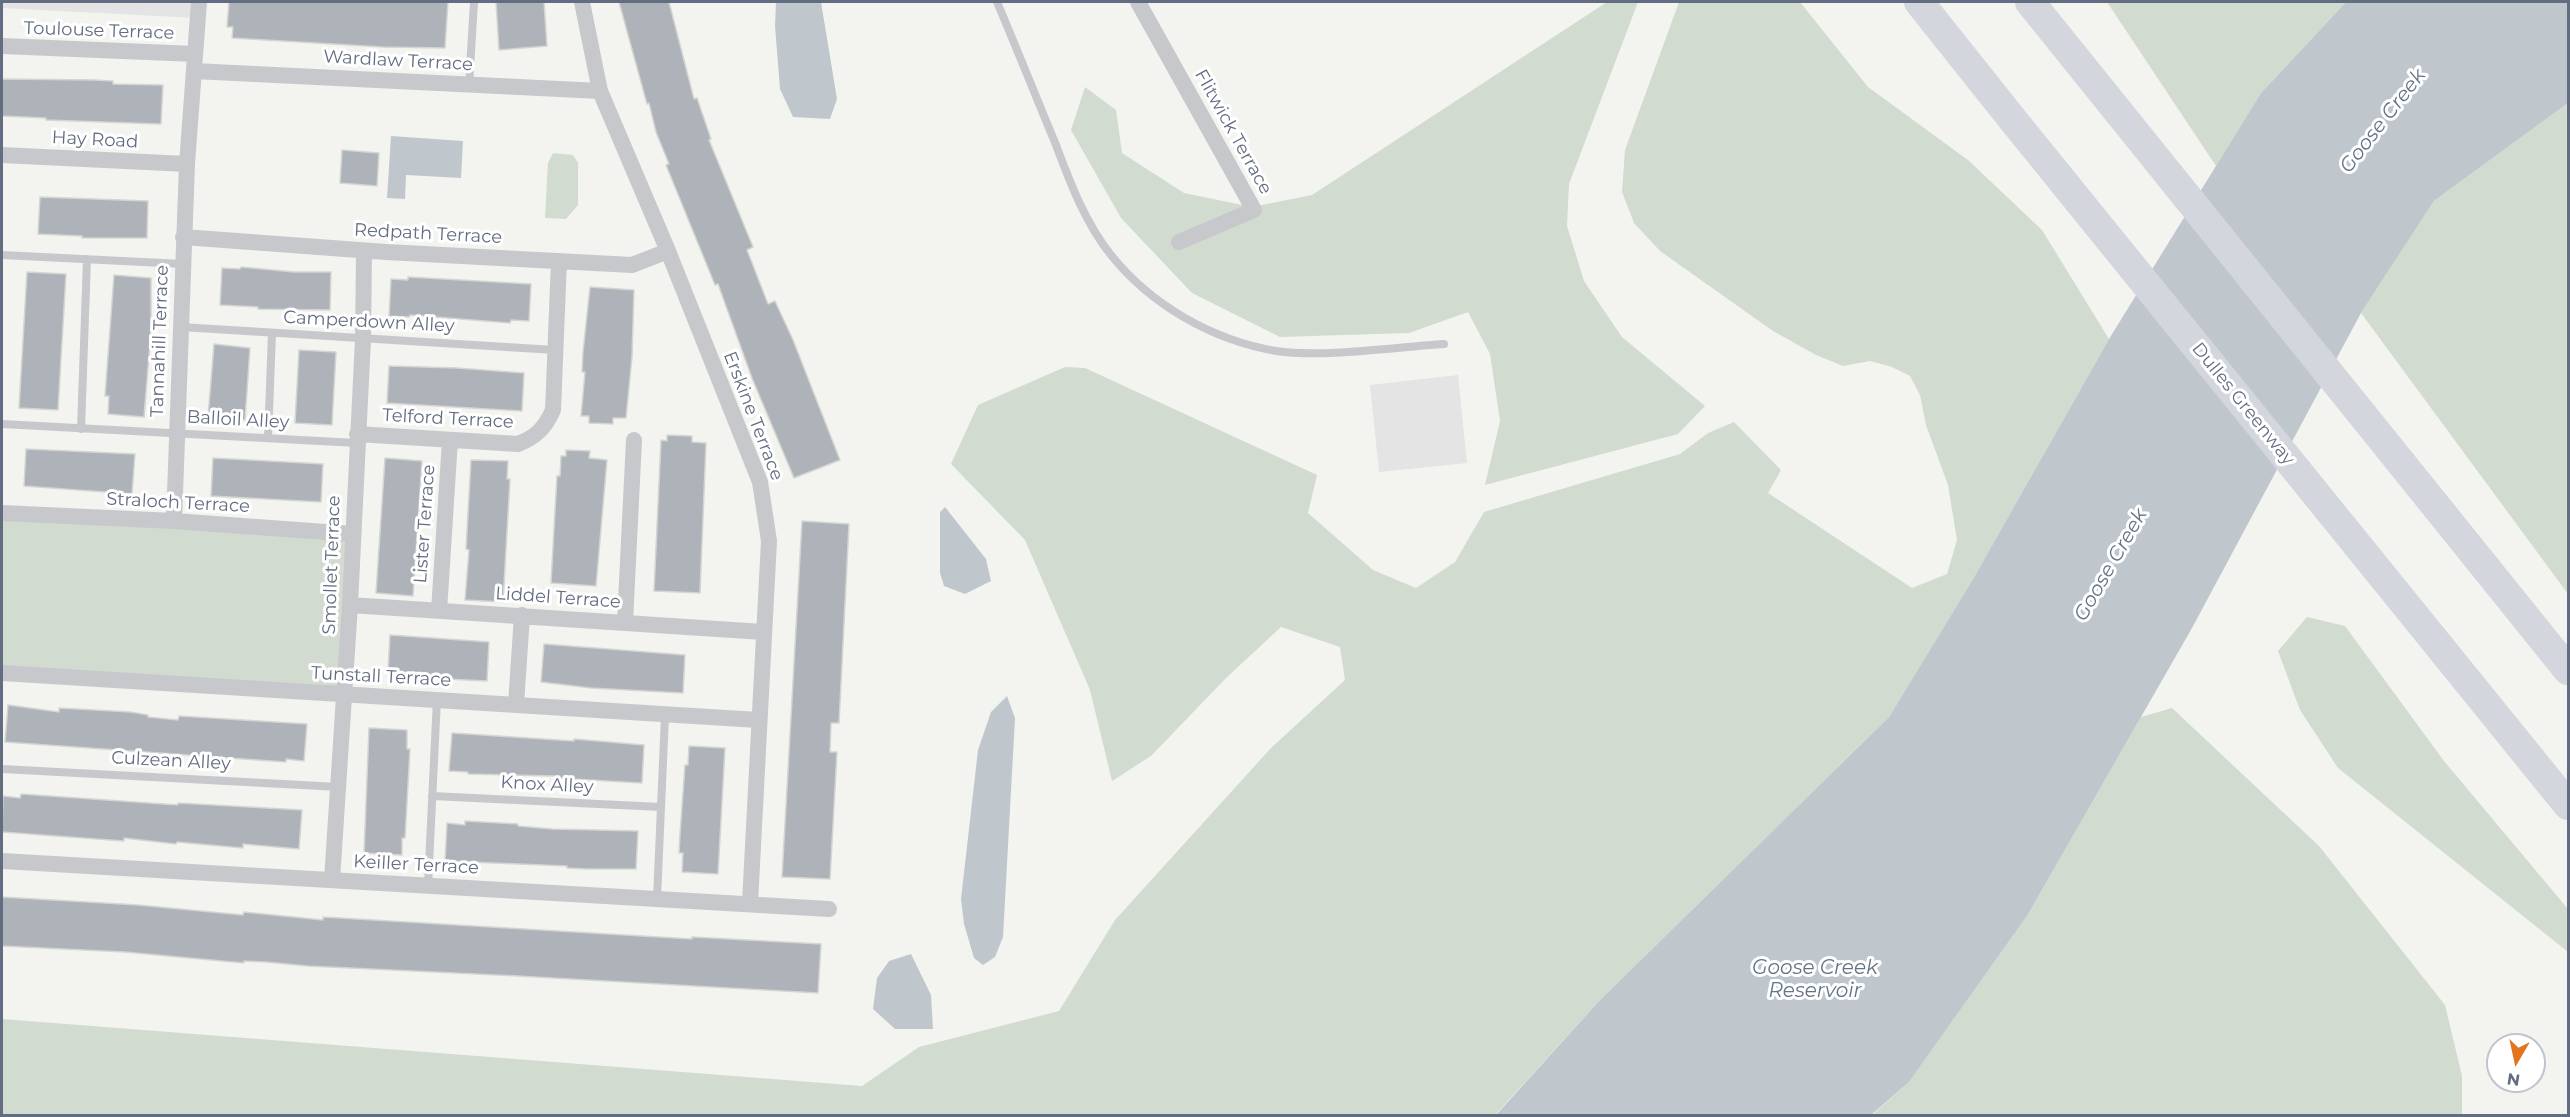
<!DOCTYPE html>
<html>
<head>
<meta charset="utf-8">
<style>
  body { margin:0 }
  #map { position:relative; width:2570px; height:1117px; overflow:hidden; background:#f3f4ef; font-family:Montserrat,sans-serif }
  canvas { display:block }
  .frame { position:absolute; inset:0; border:3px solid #626d81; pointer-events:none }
  .north { position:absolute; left:2486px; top:1033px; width:60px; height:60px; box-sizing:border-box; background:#fff; border:2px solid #c0c5cd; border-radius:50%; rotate:189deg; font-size:16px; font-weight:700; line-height:24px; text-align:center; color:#626d81 }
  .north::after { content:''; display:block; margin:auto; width:21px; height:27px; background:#e4751f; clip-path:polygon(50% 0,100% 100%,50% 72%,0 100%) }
</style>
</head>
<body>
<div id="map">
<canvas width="2570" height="1117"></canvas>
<div class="frame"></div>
<div class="north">N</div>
</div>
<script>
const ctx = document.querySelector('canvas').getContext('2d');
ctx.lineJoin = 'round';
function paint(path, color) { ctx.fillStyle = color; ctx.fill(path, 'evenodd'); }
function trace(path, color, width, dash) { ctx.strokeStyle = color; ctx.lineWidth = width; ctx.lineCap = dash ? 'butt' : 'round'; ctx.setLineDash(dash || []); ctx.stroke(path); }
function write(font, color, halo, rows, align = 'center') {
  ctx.font = font + ' Montserrat,sans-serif'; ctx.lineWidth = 6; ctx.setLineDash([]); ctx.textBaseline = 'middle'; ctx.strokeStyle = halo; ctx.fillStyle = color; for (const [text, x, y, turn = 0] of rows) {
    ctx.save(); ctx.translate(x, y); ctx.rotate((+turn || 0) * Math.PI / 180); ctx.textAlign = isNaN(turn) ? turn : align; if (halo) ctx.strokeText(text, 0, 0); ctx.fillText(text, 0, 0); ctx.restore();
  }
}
const built = new Path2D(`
  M2,2H199L197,18L2,8Z
  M1458,375L1467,463L1379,472L1370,385Z`);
const green = new Path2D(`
  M1607,2H1638L1569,184L1567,226L1584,281L1622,337L1705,406L1678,434L1485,485L1500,421L1490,354L1468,312L1409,333L1280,337L1192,293L1121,218L1071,130L1085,87L1116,110L1122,153L1184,193L1252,207L1312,195Z
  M1679,2H1800L1868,87L1968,160L2042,230L2109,339L1973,579L1889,717L1600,1000L1495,1115H2V1019L862,1086L919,1047L1059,1011L1115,920L1271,748L1345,680L1340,647L1281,627L1226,678L1151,756L1112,781L1090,690L1025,540L951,464L978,405L1065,367L1085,368L1317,475L1308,513L1373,570L1416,588L1455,562L1484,512L1680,454L1708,433L1734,422L1781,470L1768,493L1912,588L1947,574L1957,540L1948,485L1926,425L1920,395L1910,376L1892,367L1870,361L1843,366L1816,355L1773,331L1660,251L1634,223L1622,192L1625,150Z
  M2107,2H2346L2261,93L2216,166Z
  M2568,103V594L2361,313L2434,201Z
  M553,153L573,155L578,163V205L566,219L545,218L548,163Z
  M2,513L353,534L345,694L2,673Z
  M2307,617L2345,626L2444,761L2568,909V952L2338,768L2300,710L2278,651Z
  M2172,708L2319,846L2445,1005L2462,1076V1115L1871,1116L1909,1082L2027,916L2141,717Z`);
const water = new Path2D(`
  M776,2H821L837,99L830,119L793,117L780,89L775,26Z
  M2346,2H2568V103L2434,201L2361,313L2192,628L2027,916L1909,1082L1871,1115L1495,1116L1600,1000L1889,717L1973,579L2109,339L2261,93Z
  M391,136L463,141L461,178L406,175L405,199L387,198Z
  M945,507L986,559L991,581L965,594L944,586L940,573V512Z
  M1007,696L1015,718L1003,937L995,957L983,965L974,958L964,924L961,899L978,750L991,712Z
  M911,954L931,995L933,1029H895L873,1009L877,978L889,961Z`);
const building = new Path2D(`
  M229,2H448L445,48L383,47L232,38L233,27H227Z
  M496,2H544L547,46L499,50Z
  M619,2H669L694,99L697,98L711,139L709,140L753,247L747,250L768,304L775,301L793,340L840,460L794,478L752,378L718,284L715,285L666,165L669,164L656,132L649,103L647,104Z
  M2,79L95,80L113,81V84L163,85L161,124L46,120V118L2,116Z
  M342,150L379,153L377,186L340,183Z
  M40,197L148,201L147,238H82V236L38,234Z
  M241,267L294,272H331L330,310L258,309V307L220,305L222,268L240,269Z
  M27,272L66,274L58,410L19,408Z
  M114,275L151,278V331L144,417L108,414L109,396H105Z
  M408,277L531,284L529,321L511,320L510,323L410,315L409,317L389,316L391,279L408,280Z
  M590,287L634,290L632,357L626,418H613V424L589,423V416H581L585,372H582L583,352Z
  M214,344L250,348L245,420L208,417Z
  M299,350L336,352L332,425L295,423Z
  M389,366L457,368L524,373L522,411L387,403Z
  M667,435L692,436V442L706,443L700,593L654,591L661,440L667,441Z
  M26,449L135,454L132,494L24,486Z
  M566,450L590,451L589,458L607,460L596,586L551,583L557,476H560L561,456H566Z
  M213,458L323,464L321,502L211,496Z
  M385,458L422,461L413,596L376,593Z
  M471,460L508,461L507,479H510L503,602L465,600L469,550L466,549Z
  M802,521L849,524L839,723H831L830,752H837L830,879L782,877Z
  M390,635L489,642L487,681L405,677V673L388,672Z
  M544,644L685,655L683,693L591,688L541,682Z
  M8,705L59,712V708L130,712L148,715V717L178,720L179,716L307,724L304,761L286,759V762L5,742Z
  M369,728L407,730V749H410L409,767L405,838H402V855L364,853Z
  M452,733L574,741V739L644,745L642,783L555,778V776L468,774V772L449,771Z
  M689,746L725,748L718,874L682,872L683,853H679L680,834L685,765H688Z
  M21,794L178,805V803L302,810L299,849L243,844V848L177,842L176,844L124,838V841L2,832L3,796L20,798Z
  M465,821L518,824V826L552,829L638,831L636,869H587L567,868V866L445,861L447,823L465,825Z
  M2,897L138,905L243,915L244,912L323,920V917L692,939V937L821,944L818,993L518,976L308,966L266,962L244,961V963L125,952L2,946Z`);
const lane = new Path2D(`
  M997,2C1017,49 1036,97 1056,145C1070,182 1085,223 1111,255C1151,305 1212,340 1276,351C1324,358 1395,347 1444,344
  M469,85L474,2
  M2,255L183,264
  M181,327L555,350
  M2,424L357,443
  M81,429L87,259
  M268,438L272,333
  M2,769L339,787
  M432,796L661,807
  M428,885L437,699
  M657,898L665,716`);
const street = new Path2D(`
  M582,2L600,91L668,251L760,482L769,541L750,903
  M1138,2L1254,210L1179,242
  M2,46L195,54
  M194,71L600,91
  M2,155L187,164
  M183,237L386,252L632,265L668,251
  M357,434L518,444C536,437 545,428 553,410L559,261
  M2,513L174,521L353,534
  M174,521L187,164L199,2
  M350,605L763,632
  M439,611L450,440
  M625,622L634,440
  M2,673L758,720
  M516,705L522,615
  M2,861L829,909
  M332,880L350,605L363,339L364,251`);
const highway = new Path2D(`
  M1919,2L2013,120L2568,805
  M2030,2L2568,670`);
const streetNames = [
  ["Toulouse Terrace",99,31,2],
  ["Wardlaw Terrace",398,61,3],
  ["Flitwick Terrace",1233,132,61],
  ["Hay Road",95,140,3],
  ["Redpath Terrace",428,234,3],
  ["Camperdown Alley",369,322,3],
  ["Tannahill Terrace",160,341,-88],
  ["Dulles Greenway",2243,404,51],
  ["Erskine Terrace",753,416,69],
  ["Telford Terrace",448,419,3],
  ["Balloil Alley",238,420,3],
  ["Straloch Terrace",178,503,3],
  ["Lister Terrace",425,524,-86],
  ["Smollet Terrace",332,565,-88],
  ["Liddel Terrace",558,598,4],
  ["Tunstall Terrace",381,677,3],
  ["Culzean Alley",171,761,3],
  ["Knox Alley",547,785,3],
  ["Keiller Terrace",416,865,3]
];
const waterNames = [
  ["Goose Creek",2383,121,-52],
  ["Goose Creek",2111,565,-60],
  ["Goose Creek",1815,968],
  ["Reservoir",1815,991]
];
paint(built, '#e3e4e3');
paint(green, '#d2dbd0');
paint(water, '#bfc7cd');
paint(building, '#aeb3b9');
trace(building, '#d4d5d2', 1.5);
trace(lane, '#c6c8cc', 8);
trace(street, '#c6c8cc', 16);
trace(highway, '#d3d6dc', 30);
write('18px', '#626d81', '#fff', streetNames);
write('italic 20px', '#637585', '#fff', waterNames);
</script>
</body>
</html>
